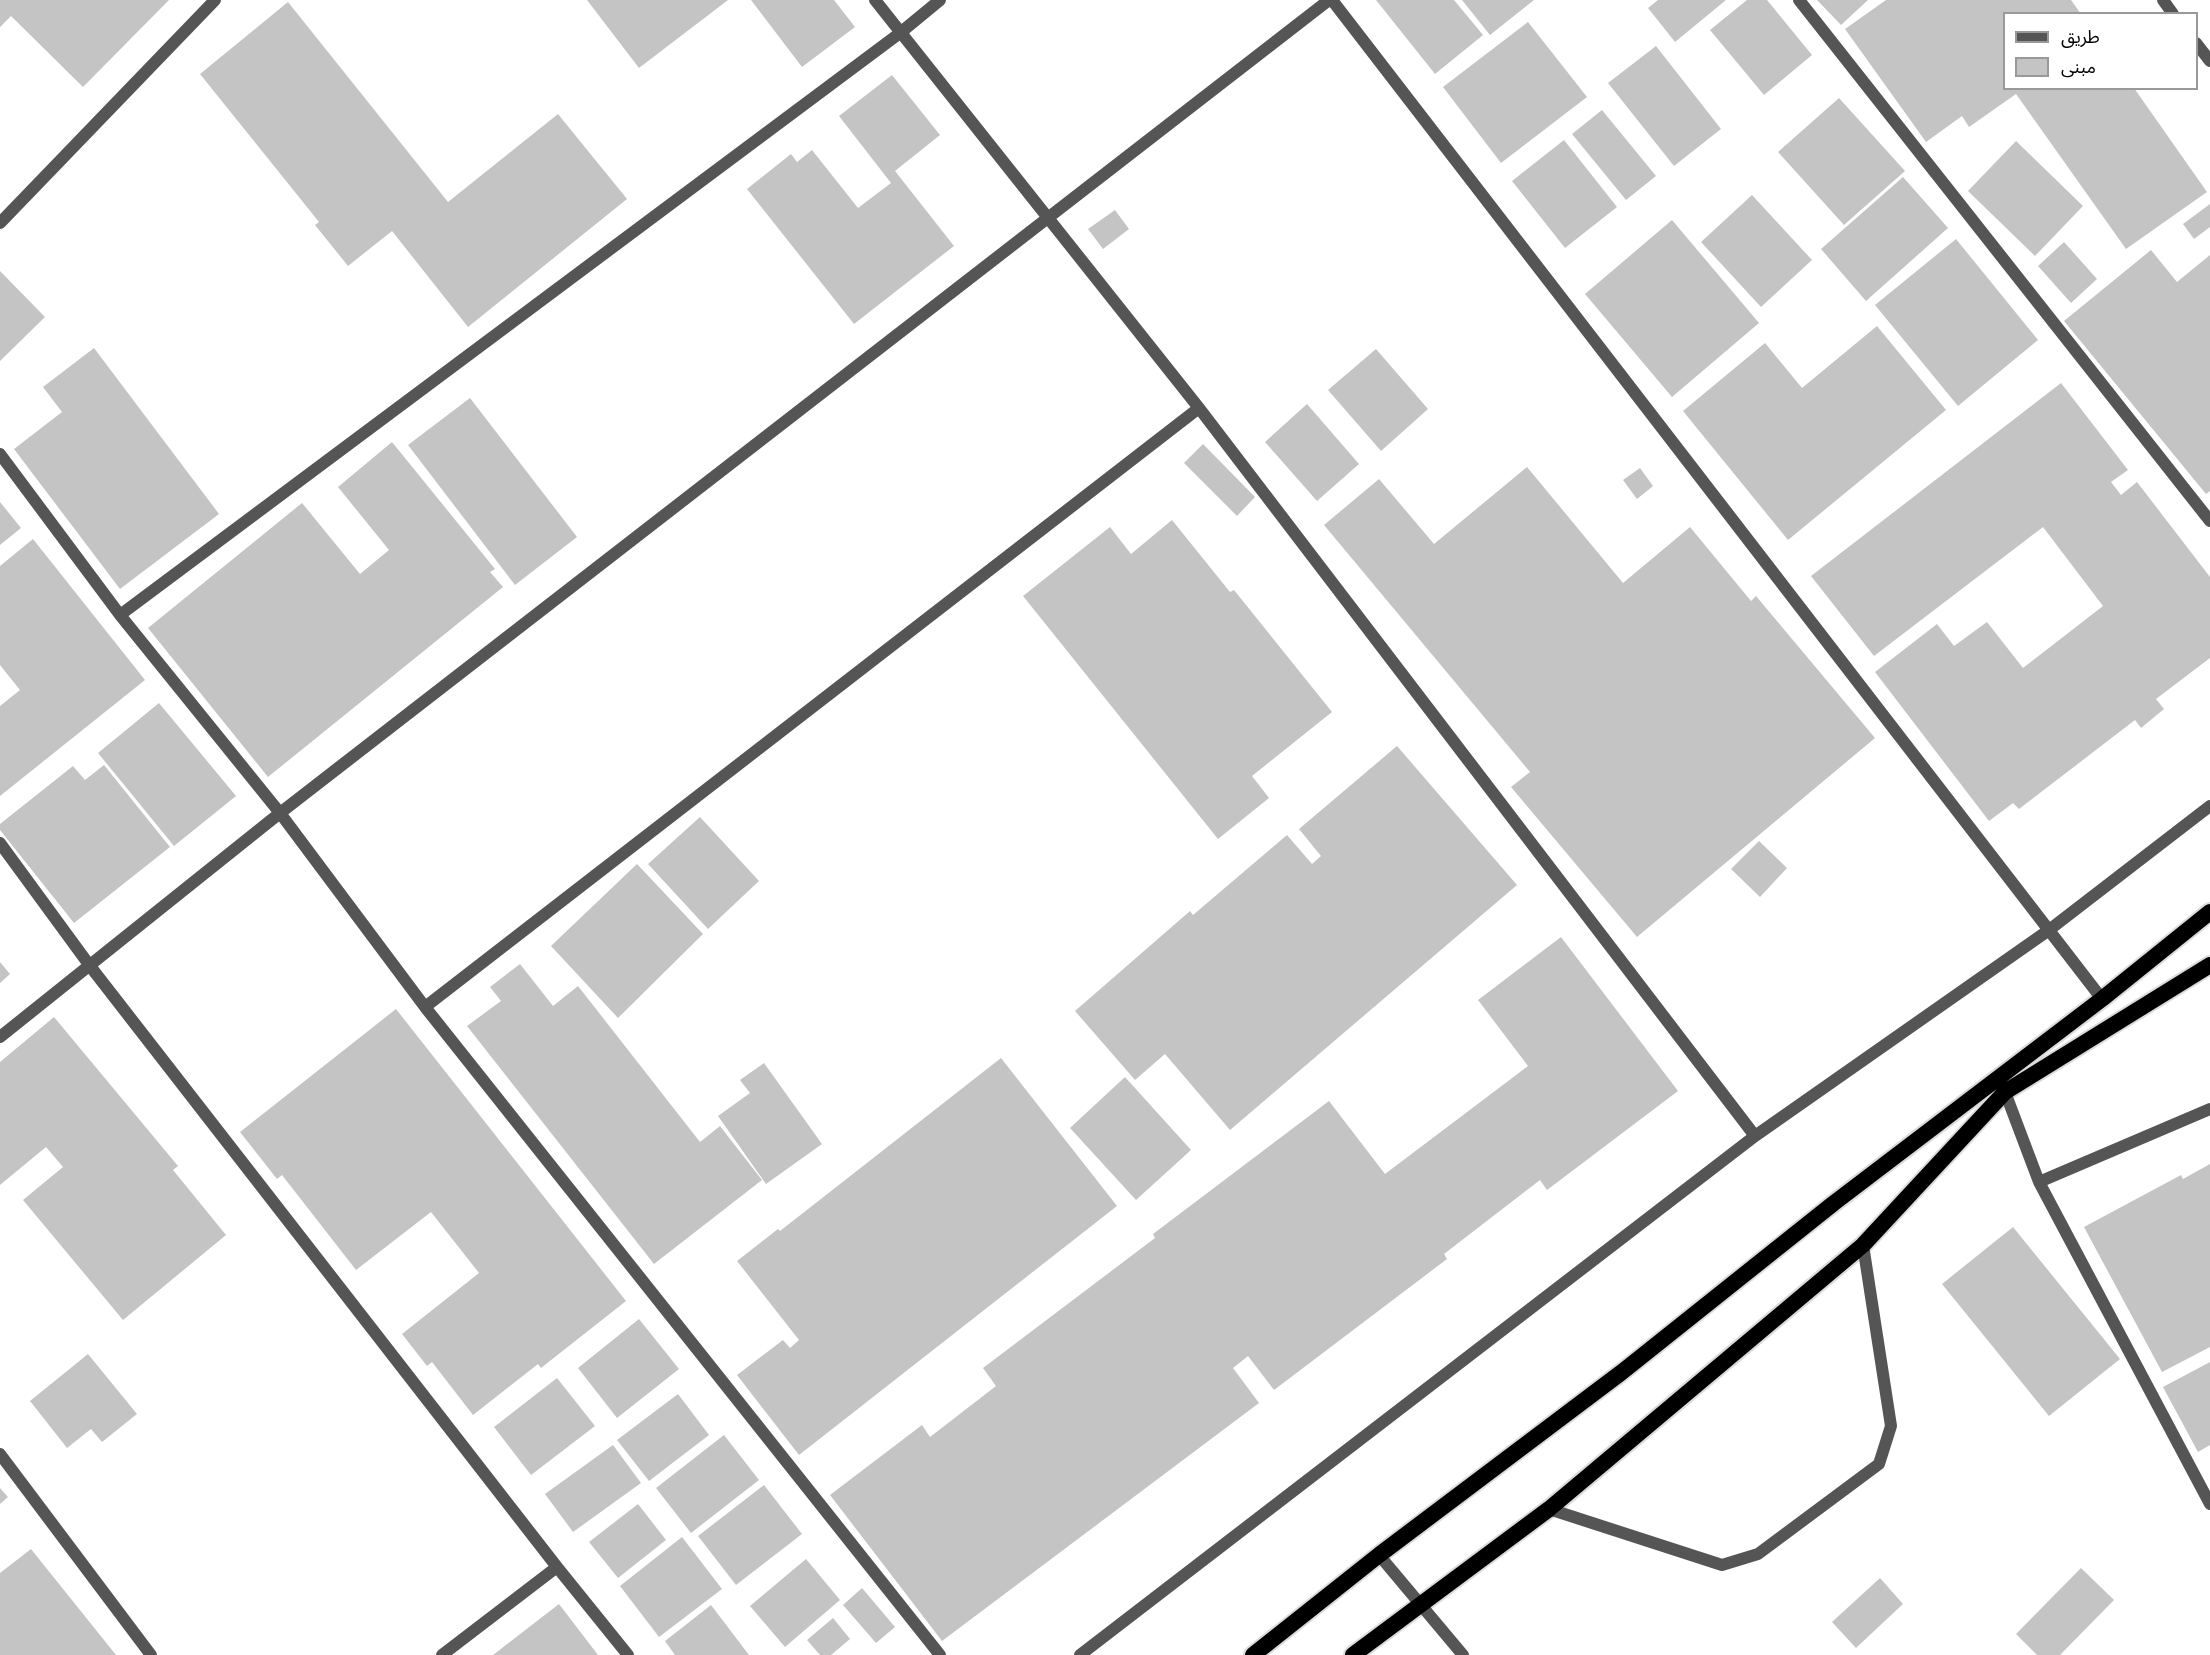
<!DOCTYPE html>
<html>
<head>
<meta charset="utf-8">
<style>
  body { margin:0 }
  #map { position:relative; width:2210px; height:1655px; overflow:hidden; background:#fff; font-family:Jost,"Noto Sans Arabic",sans-serif }
  canvas { display:block }
  .legend { position:absolute; left:2003px; top:12px; width:195px; height:78px; box-sizing:border-box; background:#fff; border:2px solid #999; margin:0; padding:8px 10px; list-style:none; font-size:18px; color:#000 }
  .legend li { display:flex; align-items:center; gap:12px; height:30px }
  .legend b { width:30px; border:2px solid #999 }
</style>
</head>
<body>
<div id="map">
<canvas width="2210" height="1655"></canvas>
<ul class="legend">
<li><b style="height:8px;background:#555"></b>طريق</li>
<li><b style="height:16px;background:#c4c4c4"></b>مبنى</li>
</ul>
</div>
<script>
const ctx = document.querySelector('canvas').getContext('2d');
ctx.lineJoin = 'round';
function paint(path, color) { ctx.fillStyle = color; ctx.fill(path, 'evenodd'); }
function trace(path, color, width, dash) { ctx.strokeStyle = color; ctx.lineWidth = width; ctx.lineCap = dash ? 'butt' : 'round'; ctx.setLineDash(dash || []); ctx.stroke(path); }
const building = new Path2D(`
  M0,0H169L83,87L11,16L0,27Z
  M587,0H728L639,68Z
  M751,0H834L855,27L802,67Z
  M1376,0H1454L1483,35L1435,74Z
  M1462,0H1534L1490,35Z
  M1658,0H1726L1675,42L1648,8Z
  M1747,0H1767L1812,55L1764,95L1710,30Z
  M1817,0H1868L1841,25Z
  M1886,0H2071L2081,14H2004V88H2134L2207,192L2126,249L2016,94L1969,127L1962,116L1926,142L1845,29Z
  M288,2L448,202L558,114L627,199L468,327L392,231L348,266L315,225L319,222L200,74Z
  M1528,22L1587,97L1501,163L1443,87Z
  M1656,46L1721,129L1674,166L1608,83Z
  M892,75L940,135L895,171L954,246L854,324L747,189L791,154L797,162L812,150L858,208L891,183L839,116Z
  M1839,98L1905,171L1844,225L1778,152Z
  M1602,110L1656,176L1626,200L1572,134Z
  M1564,140L1617,207L1565,248L1512,181Z
  M2016,141L2083,206L2035,256L1968,191Z
  M1903,177L1948,228L1866,301L1821,249Z
  M1752,195L1812,260L1761,307L1701,242Z
  M2210,204V227L2194,239L2183,224Z
  M1115,210L1129,229L1103,249L1088,229Z
  M1672,220L1759,323L1672,397L1585,294Z
  M1956,239L2038,340L1958,406L1875,305Z
  M2064,242L2097,279L2071,303L2038,266Z
  M2151,250L2177,282L2210,255V491L2206,494L2064,321Z
  M0,271L45,317L0,361Z
  M1877,326L1946,410L1788,540L1683,411L1765,343L1802,388Z
  M94,348L219,514L120,589L14,449L62,412L43,387Z
  M1376,349L1428,409L1381,451L1328,390Z
  M2061,383L2128,470L2111,482L2121,495L2137,482L2210,577V658L2156,699L2164,709L2141,728L2135,720L2019,809L2013,803L1989,821L1875,672L1937,624L1954,646L1987,622L2023,668L2103,606L2043,527L1874,656L1811,576Z
  M470,398L577,537L515,585L408,445Z
  M1307,404L1359,464L1317,501L1265,442Z
  M392,442L495,569L490,572L503,587L268,777L148,628L302,503L360,574L389,550L338,487Z
  M1203,444L1255,497L1237,516L1184,463Z
  M1527,467L1623,583L1690,527L1751,601L1756,596L1875,738L1637,937L1511,787L1530,772L1324,525L1379,479L1434,544Z
  M1640,468L1653,486L1637,499L1623,480Z
  M0,502L21,528L0,545Z
  M1172,520L1230,592L1234,590L1332,712L1252,776L1269,798L1218,839L1023,596L1110,527L1131,554Z
  M33,539L145,680L0,796V706L20,690L0,665V566Z
  M159,703L236,796L174,846L98,753Z
  M1397,746L1517,885L1230,1130L1165,1054L1135,1080L1075,1011L1190,911L1193,915L1287,835L1312,864L1321,856L1299,829Z
  M104,765L170,847L74,923L0,830V824L73,766L85,780Z
  M700,817L759,881L708,929L648,864Z
  M1759,841L1787,868L1760,897L1731,869Z
  M637,864L703,934L618,1018L551,946Z
  M1561,937L1678,1091L1547,1190L1540,1180L1444,1254L1447,1259L1274,1390L1248,1356L1233,1368L1259,1403L942,1641L830,1495L922,1425L930,1437L996,1386L983,1368L1155,1238L1153,1234L1329,1101L1385,1174L1528,1066L1478,1000Z
  M0,962L10,974L0,983Z
  M520,964L553,1006L578,986L700,1142L720,1126L762,1180L654,1264L467,1026L501,1001L490,987Z
  M396,1009L626,1301L541,1368L538,1364L473,1415L432,1362L427,1366L402,1334L479,1273L431,1212L356,1270L282,1175L277,1179L240,1132Z
  M54,1017L178,1166L173,1170L226,1235L123,1320L23,1200L63,1167L46,1147L0,1185V1062Z
  M1001,1058L1117,1206L799,1455L737,1375L783,1340L790,1348L799,1340L737,1261L778,1229L780,1231Z
  M764,1063L822,1144L766,1184L718,1116L750,1093L740,1080Z
  M1125,1077L1191,1150L1136,1200L1070,1128Z
  M2210,1164V1347L2162,1372L2084,1227L2181,1175L2183,1179Z
  M2013,1227L2120,1359L2049,1416L1942,1284Z
  M639,1319L679,1369L617,1418L578,1368Z
  M88,1354L137,1414L102,1442L91,1429L67,1448L30,1401Z
  M2210,1362V1445L2198,1452L2163,1387Z
  M557,1378L595,1426L531,1475L494,1427Z
  M678,1394L709,1435L649,1481L617,1440Z
  M724,1435L759,1480L691,1533L656,1488Z
  M613,1445L641,1483L573,1532L545,1494Z
  M764,1485L802,1534L736,1585L698,1536Z
  M0,1488L8,1497L0,1504Z
  M638,1504L666,1540L618,1578L589,1542Z
  M682,1537L722,1589L659,1637L620,1586Z
  M31,1549L116,1655H0V1573Z
  M806,1559L840,1600L785,1647L750,1606Z
  M2081,1568L2114,1600L2060,1655H2037L2016,1634Z
  M1880,1578L1903,1604L1856,1648L1832,1622Z
  M862,1588L895,1627L876,1643L843,1605Z
  M559,1604L598,1655H493Z
  M711,1605L749,1655H675L665,1641Z
  M833,1618L850,1639L831,1655H820L807,1640Z`);
const service = new Path2D(`
  M1549,1509L1722,1565L1758,1554L1879,1464L1891,1426L1863,1245`);
const minor = new Path2D(`
  M875,0L1199,408L1755,1136
  M1332,0L2102,999
  M1799,0L2210,521
  M2163,0L2173,14
  M2196,43L2210,61
  M0,223L215,0
  M0,454L120,615L280,813L425,1007L940,1655
  M120,615L900,33L940,0
  M0,843L90,966L557,1567L628,1655
  M425,1007L1199,408
  M0,1037L280,813L1329,0
  M2005,1092L2039,1182L2210,1504
  M2039,1182L2210,1109
  M0,1454L151,1655
  M1379,1555L1463,1655
  M442,1655L557,1567
  M1080,1655L1755,1136L2049,930L2210,806`);
const trunk = new Path2D(`
  M1253,1655L1379,1555L1622,1372L1834,1203L2102,999L2210,912
  M1353,1655L1549,1509L1863,1245L2005,1092L2210,965`);
paint(building, '#c4c4c4');
trace(trunk, '#dbdbdb', 20);
trace(service, '#555', 12);
trace(minor, '#555', 12);
trace(trunk, '#000', 16);
</script>
</body>
</html>
